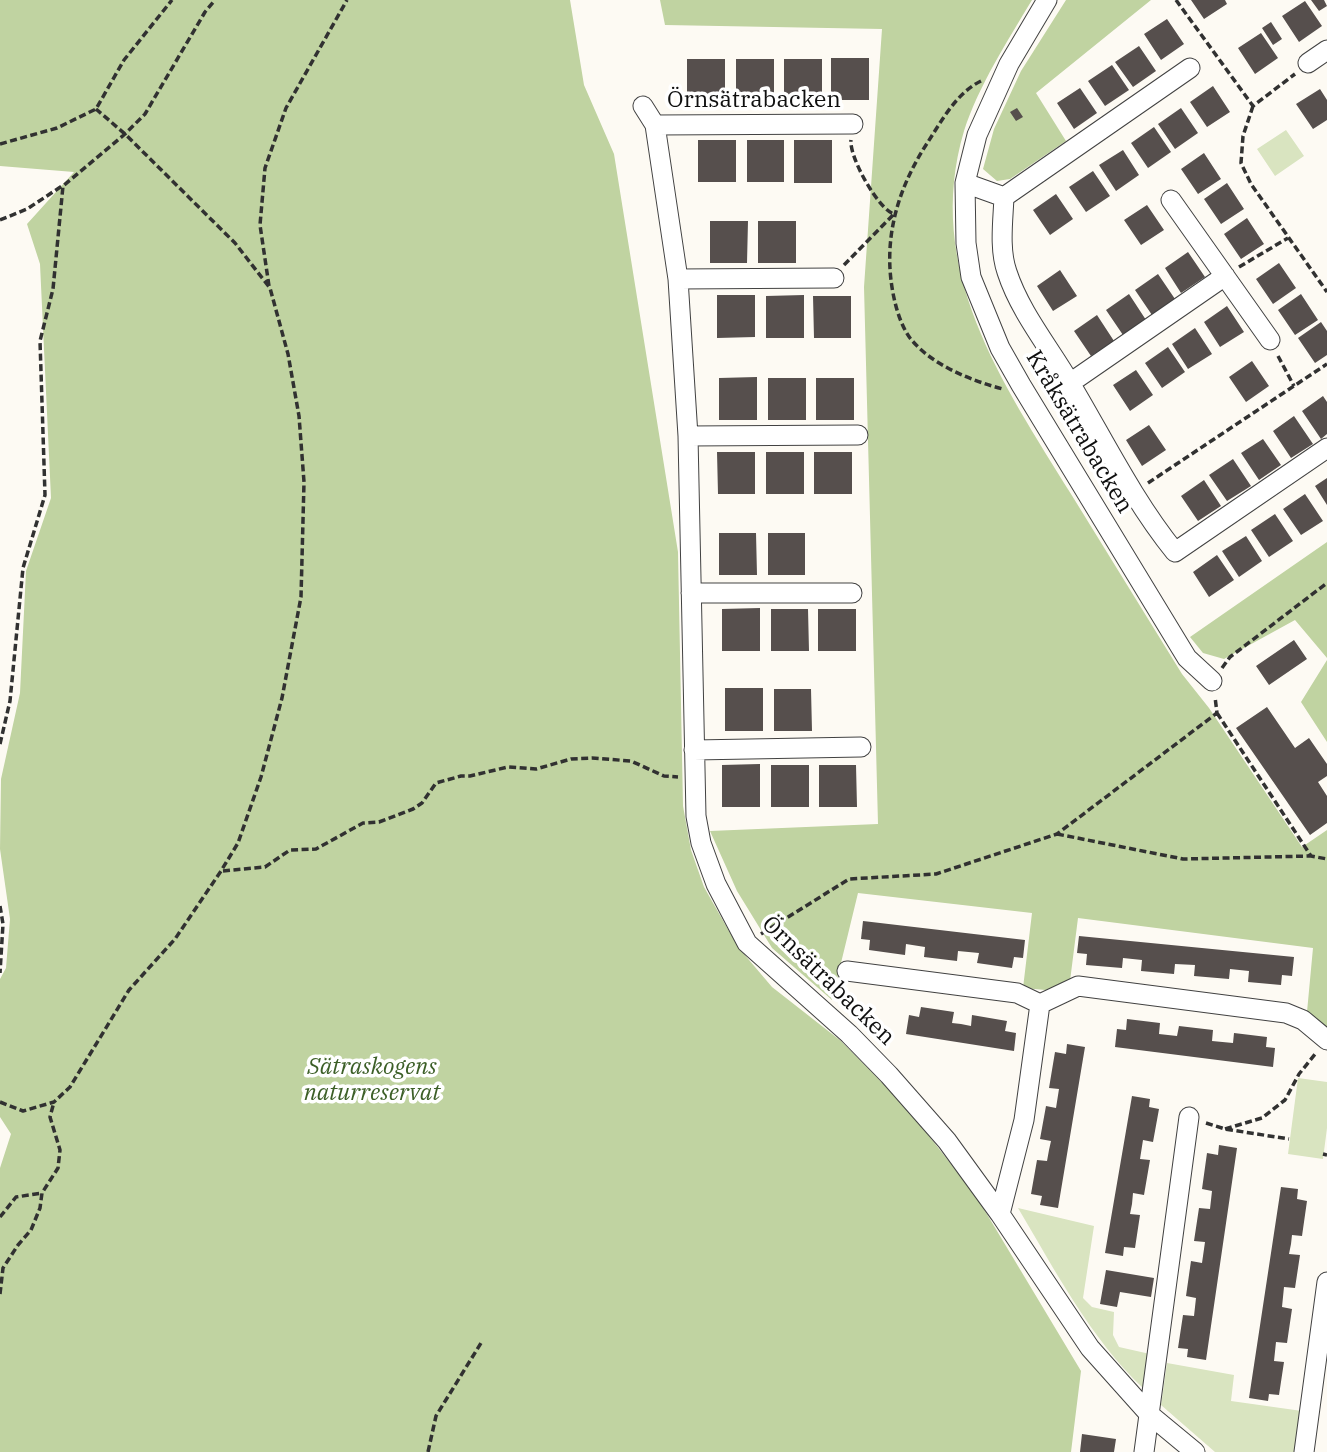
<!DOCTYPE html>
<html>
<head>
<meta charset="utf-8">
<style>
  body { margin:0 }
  canvas { display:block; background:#fdfaf3 }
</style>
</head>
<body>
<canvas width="1327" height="1452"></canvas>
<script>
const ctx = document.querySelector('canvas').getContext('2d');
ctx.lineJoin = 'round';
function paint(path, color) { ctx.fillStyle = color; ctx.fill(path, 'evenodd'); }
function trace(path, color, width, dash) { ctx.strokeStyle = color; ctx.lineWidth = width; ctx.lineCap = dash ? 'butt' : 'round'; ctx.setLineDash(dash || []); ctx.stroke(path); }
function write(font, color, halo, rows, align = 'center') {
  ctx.font = font + ' "IBM Plex Serif",serif'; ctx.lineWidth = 7; ctx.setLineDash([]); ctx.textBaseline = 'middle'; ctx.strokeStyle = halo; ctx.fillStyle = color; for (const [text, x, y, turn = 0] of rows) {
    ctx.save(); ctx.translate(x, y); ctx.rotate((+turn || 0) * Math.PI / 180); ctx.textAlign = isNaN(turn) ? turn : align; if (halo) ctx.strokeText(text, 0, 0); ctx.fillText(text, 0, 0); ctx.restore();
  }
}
const green = new Path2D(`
  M1286,130L1304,156L1275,176L1257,149Z
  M1298,1078L1327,1082V1128L1323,1159L1288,1154Z
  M1018,1208L1094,1226L1083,1298L1092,1307L1114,1312L1113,1335L1119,1347L1150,1354L1148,1385L1143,1388C1090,1338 1055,1270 1018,1208Z
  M1167,1363L1234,1375L1231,1401L1302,1411L1298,1452H1215L1161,1405Z`);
const forest = new Path2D(`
  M0,0H570L584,85L614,154L678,552L683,806L691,850L704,887L738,947L772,987L841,1041L907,1108L976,1196L1081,1371L1071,1452H0V1168L11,1134L0,1117V979L6,968L10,919L0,849L1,779L20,693L26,571L51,498L40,264L27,224L74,172L0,166Z
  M660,0H1032C1008,40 978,87 964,131C923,269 1002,382 1071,494C1108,554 1145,614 1182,674L1209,708L1302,847L1327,830V1031L1307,1012L1313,948L1078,918L1070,981L1046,990L1023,988L1032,913L858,893L832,1000L772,948L737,891L710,831L878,824L864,287L882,29L665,25Z
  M1066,0H1151L1036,93L1066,141L1010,179L997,181L983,169L994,129L1021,71Z
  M1327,542V658L1295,620L1224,659L1203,653L1190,637Z
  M1327,660V742L1301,702Z`);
const building = new Path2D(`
  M1191,0H1225L1227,4L1204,19Z
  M1311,0H1324L1327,6L1319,11Z
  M1305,1L1322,26L1299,42L1282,16Z
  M1167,19L1184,44L1161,60L1144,34Z
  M1271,22L1282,39L1273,45L1262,28Z
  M1261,33L1278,58L1255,74L1238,48Z
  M1139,46L1156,71L1133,87L1115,62Z
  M831,58H869V100H831Z
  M687,59H725V101H687Z
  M736,59H774V101H736Z
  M784,59H822V101L784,102Z
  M1112,65L1129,90L1105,106L1088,81Z
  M1213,86L1230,112L1207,127L1190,102Z
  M1080,88L1097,113L1074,129L1057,103Z
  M1320,89L1327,100V120L1313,129L1296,104Z
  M1017,108L1023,117L1016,121L1010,112Z
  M1181,108L1198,133L1175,149L1158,124Z
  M1154,127L1171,152L1148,168L1131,143Z
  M698,140H736V182H698Z
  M747,140H784V182H747Z
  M794,140H832V183H794Z
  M1123,150L1139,175L1116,191L1099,165Z
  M1204,153L1221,179L1198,194L1181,169Z
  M1093,171L1110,196L1086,212L1069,187Z
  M1227,183L1244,209L1221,224L1204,199Z
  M1056,194L1073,219L1050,235L1033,210Z
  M1147,205L1164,230L1141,245L1124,220Z
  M1247,218L1264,244L1241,259L1224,234Z
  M710,221H748L747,263H710Z
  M758,221H796V263H758Z
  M1188,252L1205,277L1181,293L1165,268Z
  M1279,263L1296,288L1273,304L1256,279Z
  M1060,270L1077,296L1053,311L1037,286Z
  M1158,274L1175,299L1152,315L1135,290Z
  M1129,294L1146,320L1123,335L1106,310Z
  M1301,294L1318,320L1295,335L1278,310Z
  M717,295H755V337L717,338Z
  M804,295V338H766V296Z
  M813,296H851V338H814Z
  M1227,306L1244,332L1220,347L1204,322Z
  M1097,315L1114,341L1091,356L1074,331Z
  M1321,322L1327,331V355L1315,363L1298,338Z
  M1195,328L1212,354L1188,369L1172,344Z
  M1168,347L1185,372L1162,388L1145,363Z
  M1252,361L1269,386L1246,402L1229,377Z
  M1136,370L1153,395L1130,411L1113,385Z
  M757,377V420H719V378Z
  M768,378H806V420H768Z
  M816,378H854V420H816Z
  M1323,396L1327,402V434L1321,439L1302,411Z
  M1294,416L1313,444L1291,458L1273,431Z
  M1149,425L1166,450L1142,466L1126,440Z
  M1263,439L1281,465L1259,480L1241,453Z
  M717,452H755V494H718Z
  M766,452H804V494H766Z
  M814,452H852V494H814Z
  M1233,459L1251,486L1227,501L1209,475Z
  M1327,478V505L1315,486Z
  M1204,480L1221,506L1198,521L1181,496Z
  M1305,494L1323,521L1301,535L1283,509Z
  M1275,514L1293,541L1269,557L1251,530Z
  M719,533H756L757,575H719Z
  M768,533H805V575H768Z
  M1246,536L1262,561L1239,577L1222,551Z
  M1217,555L1234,580L1209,597L1193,572Z
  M760,608V651H722V609Z
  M771,609H808L809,651H771Z
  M818,609H856V651H818Z
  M1294,640L1307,659L1269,685L1256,666Z
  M725,688H763V731H725Z
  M774,689H811L812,731H774Z
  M1267,707L1295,748L1309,738L1327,764V776L1318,782L1327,796V823L1310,835L1236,728Z
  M760,764V807H722V765Z
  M771,765H809V807H771Z
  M819,765H856L857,807H819Z
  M863,921L1025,940L1023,958L1014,957L1012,968L977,963L979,953L958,951L957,961L924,957L925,947L906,944L905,955L869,950L870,940L861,939Z
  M1079,936L1294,957L1292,976L1282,975L1281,985L1248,982L1249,971L1230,969L1229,979L1194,976L1195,965L1175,964L1174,974L1141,971L1142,960L1123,958L1122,968L1086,965L1087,954L1077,953Z
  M921,1007L954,1012L952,1023L961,1024L971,1026L972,1015L1007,1021L1005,1031L1016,1033L1014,1051L906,1034L909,1015L919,1017Z
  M1127,1019L1160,1023L1159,1034L1177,1036L1179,1026L1213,1030L1212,1041L1233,1043L1234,1033L1267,1037L1266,1047L1275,1048L1273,1067L1115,1047L1117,1029L1126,1030Z
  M1067,1044L1085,1047L1058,1208L1040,1205L1042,1196L1031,1194L1037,1160L1047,1161L1049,1150L1051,1141L1040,1139L1046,1106L1056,1108L1059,1089L1049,1088L1055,1052L1066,1054Z
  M1132,1096L1150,1099L1149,1107L1159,1109L1153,1142L1143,1140L1140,1159L1150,1160L1144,1195L1133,1193L1132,1204L1130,1214L1140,1215L1135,1248L1124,1247L1123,1256L1105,1253Z
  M1219,1145L1237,1148L1206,1360L1187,1357L1188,1349L1178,1348L1183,1315L1194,1316L1196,1298L1186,1296L1191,1261L1202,1263L1205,1242L1194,1241L1199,1208L1210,1209L1212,1191L1202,1189L1207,1153L1218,1155Z
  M1281,1187L1298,1189L1297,1199L1307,1201L1302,1236L1292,1235L1291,1244L1289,1254L1300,1255L1295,1288L1284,1287L1282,1307L1292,1309L1287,1343L1276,1342L1274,1361L1284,1362L1279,1395L1269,1394L1268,1401L1249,1398Z
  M1106,1270L1154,1278L1151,1297L1120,1292L1117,1307L1100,1304Z
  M1082,1434L1116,1439L1114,1452H1080Z`);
const path = new Path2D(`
  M1176,0L1253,106L1295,74
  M981,81C956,93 941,122 926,145C896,192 882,243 894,298C897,312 902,327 910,338C931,365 972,381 1003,389
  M1253,106L1243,136L1241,163L1251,184L1327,292
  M0,144L57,128L96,109L124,60L172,0
  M0,220L27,209L62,186
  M844,265L894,214C878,209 849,157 851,140
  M1239,267L1288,238
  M269,286L260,225L265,168L286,108L347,0
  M1278,356L1294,386
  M1148,483L1327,364
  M1222,668L1230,657L1327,583
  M1217,713L1311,856L1327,859
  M0,744L10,701L23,568L45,495L40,341L53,289L63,186L125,134L145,114L205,12L215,0
  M1057,834L1183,859L1311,856
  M223,871L265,867L290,850L316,849L363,823L379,822L413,809L422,803L436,783L461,776H470L508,767L536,769L571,759L592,758L631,761L664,776L678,777
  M0,906L3,924L0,973
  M761,934L849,879L936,874L1057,834L1217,713L1215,697
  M0,1102L23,1111L54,1102L70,1087L129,990L175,939L221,871L238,843L261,777L282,698L301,597L304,482L299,416L288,354L270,288L235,243L125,134L96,109
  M1206,1123L1225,1129L1289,1139
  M1225,1129L1262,1118L1285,1100L1299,1074L1316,1053
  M1323,1154L1327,1155
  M0,1217L16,1197L42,1193
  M0,1294L3,1268L18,1245L31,1230L40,1208L42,1193L58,1168L60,1150L50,1117L54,1102
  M428,1452L436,1416L481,1343`);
const minor = new Path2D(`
  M1047,0L1009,64L977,135L965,183L966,243L971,277L1000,348L1021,385L1187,658L1212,681
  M1308,63L1327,50
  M643,106L655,125L678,279L688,436L696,816L701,843L716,884L747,943L849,1034L889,1075L947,1141L1000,1214L1090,1348L1149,1414L1195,1452
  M655,125L853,124
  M965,183L1004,197C1003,221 999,249 1007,272C1020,312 1049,347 1070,383C1104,440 1133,500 1175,552L1327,448
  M1004,197L1190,68
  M1171,200L1270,340
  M678,279L834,278
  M1070,383L1225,276
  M688,436L858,435
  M691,593H852
  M694,750L861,747
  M847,971L1017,993L1040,1004
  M1000,1214L1024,1120L1040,1004L1078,986L1286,1013L1303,1020L1327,1040
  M1144,1452L1189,1117
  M1304,1452L1327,1282`);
const streetNames = [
  ["Örnsätrabacken",754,100],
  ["Kråksätrabacken",1079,432,59],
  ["Örnsätrabacken",828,981,44]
];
const parkNames = [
  ["Sätraskogens",372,1067],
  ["naturreservat",372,1093]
];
paint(green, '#d9e4c0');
paint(forest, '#c0d3a1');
paint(building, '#564f4d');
trace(minor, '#424242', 21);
trace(path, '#313131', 3.5, [7, 3.5]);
trace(minor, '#fff', 19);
write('23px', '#0f0f0f', '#fff', streetNames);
write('italic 23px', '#3c5f27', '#fff', parkNames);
</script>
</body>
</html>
